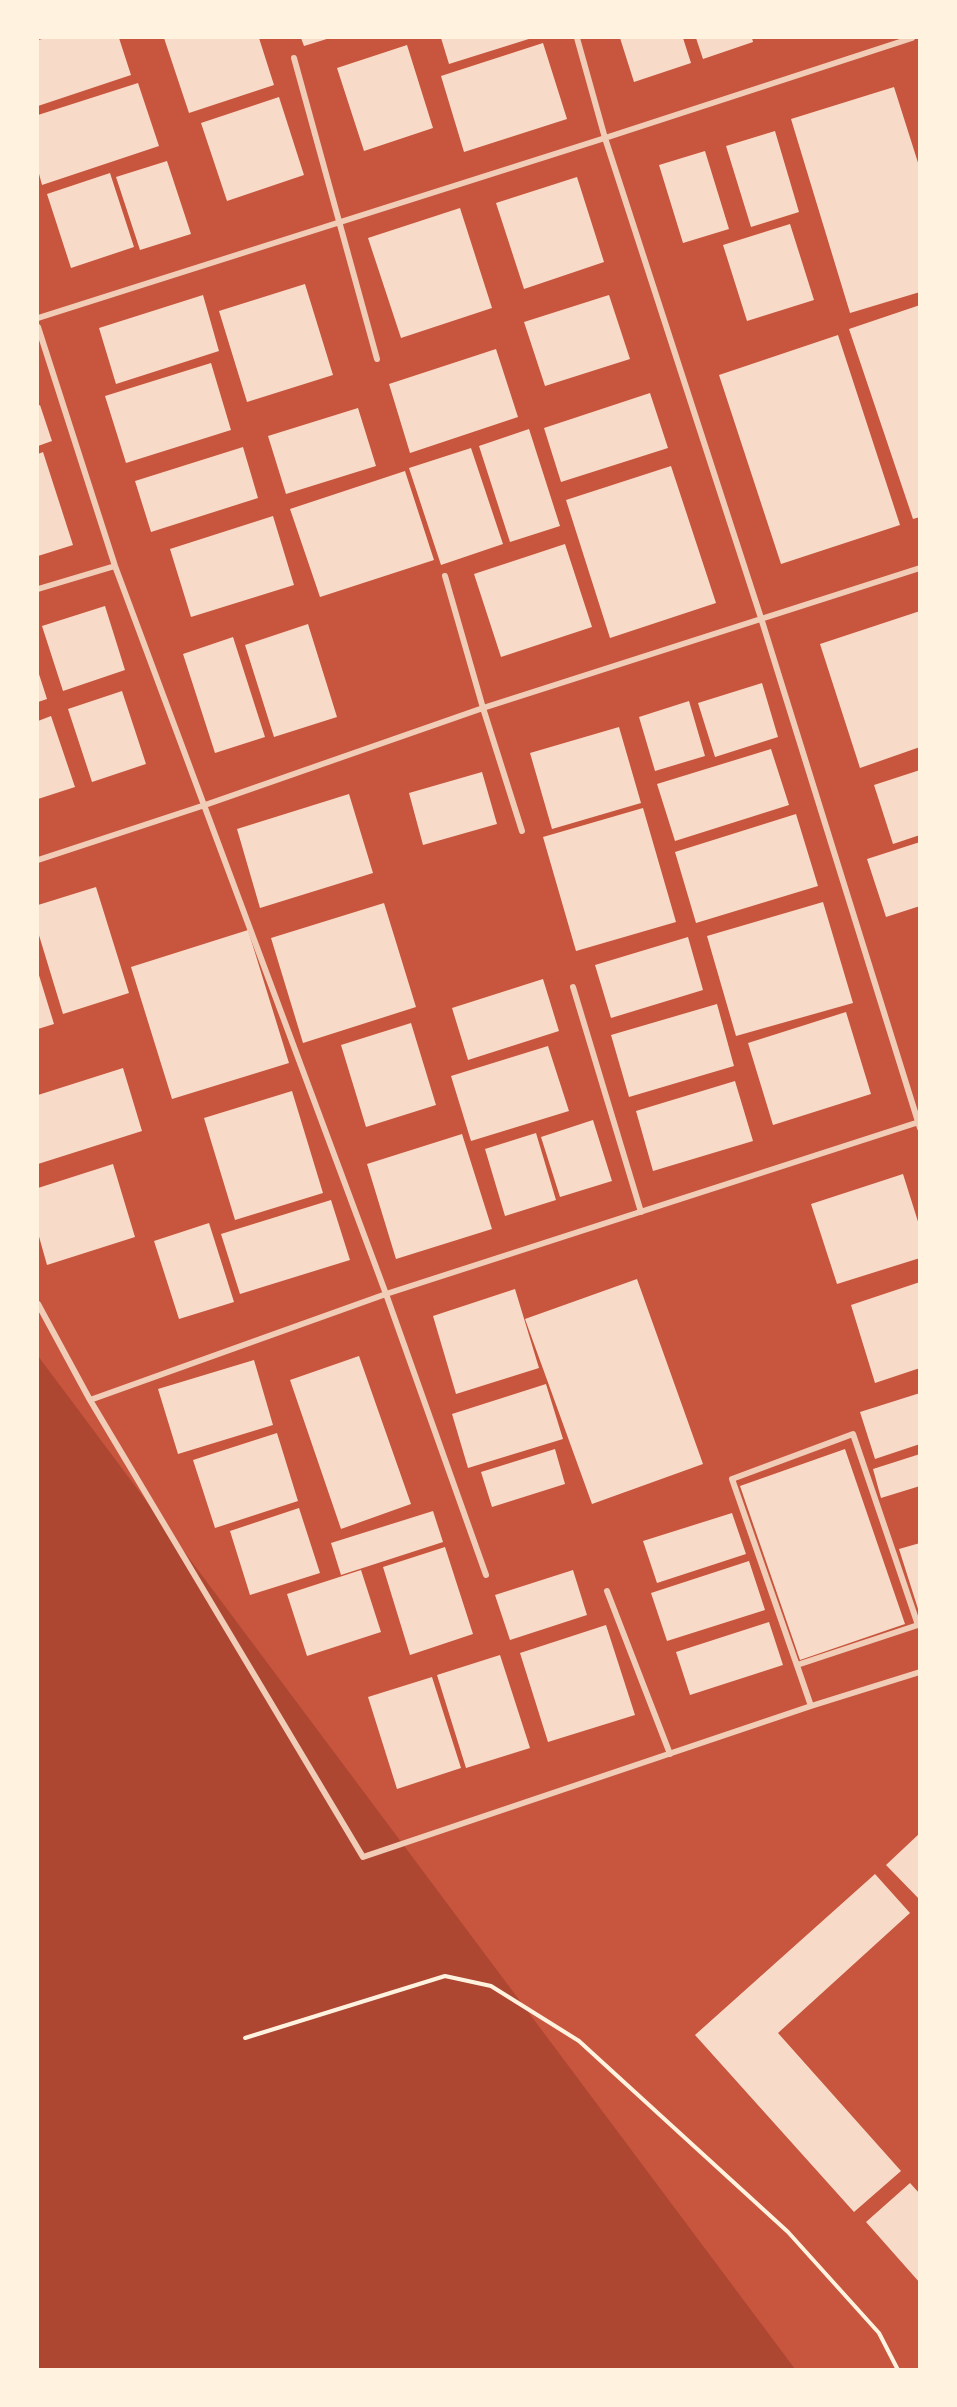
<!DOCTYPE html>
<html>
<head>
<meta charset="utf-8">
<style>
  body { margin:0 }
  #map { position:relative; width:957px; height:2407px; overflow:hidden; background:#c8553d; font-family:Bitter,serif }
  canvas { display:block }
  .frame { position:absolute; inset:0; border:39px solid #fff3e0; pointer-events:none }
</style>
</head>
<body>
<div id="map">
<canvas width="957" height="2407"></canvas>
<div class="frame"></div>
</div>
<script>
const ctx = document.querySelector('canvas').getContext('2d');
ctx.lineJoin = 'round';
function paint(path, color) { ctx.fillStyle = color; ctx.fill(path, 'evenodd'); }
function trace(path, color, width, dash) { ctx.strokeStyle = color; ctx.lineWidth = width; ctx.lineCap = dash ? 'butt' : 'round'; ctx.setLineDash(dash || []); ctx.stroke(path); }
const green = new Path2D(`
  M38,1356L795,2369H38Z`);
const building = new Path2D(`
  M46,38H119L131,75L38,106V40Z
  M164,38H259L274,85L189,113Z
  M301,38H330L304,46Z
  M441,38H532L449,64Z
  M620,38H683L691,63L634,82Z
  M696,38H752L753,42L703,59Z
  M543,43L567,119L464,152L441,76Z
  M407,45L433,128L364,151L337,68Z
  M138,83L159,146L42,185L38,170V115Z
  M894,87L920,169V292L850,313L791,119Z
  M279,97L304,175L227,201L201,123Z
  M775,131L799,212L751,227L726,146Z
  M705,151L729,229L683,243L659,165Z
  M167,161L191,234L140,250L116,177Z
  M110,173L134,247L71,268L47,194Z
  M577,177L604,262L524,289L496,203Z
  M460,208L492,308L401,338L368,238Z
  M790,224L814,300L747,321L723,245Z
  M305,284L333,375L247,402L219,311Z
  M203,295L219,351L116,384L99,328Z
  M609,295L630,359L545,386L524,322Z
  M920,305V517L913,519L849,329Z
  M838,335L900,525L781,564L719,375Z
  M496,349L518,417L410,453L389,384Z
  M211,363L231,430L126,463L105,396Z
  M650,393L668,448L561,482L544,428Z
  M40,405L52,441L38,446V406Z
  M358,408L376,466L286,494L268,436Z
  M529,429L560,526L510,542L479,446Z
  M243,447L258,498L151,532L135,481Z
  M471,448L503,544L441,565L409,468Z
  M43,452L73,545L38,556V454Z
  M671,466L716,603L610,638L566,500Z
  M405,471L434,560L320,597L290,509Z
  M273,516L294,585L191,617L170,549Z
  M565,544L592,627L501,657L474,574Z
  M105,606L125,670L63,691L42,626Z
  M920,611V747L860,768L820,644Z
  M308,624L337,717L274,737L245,645Z
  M233,637L265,737L215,753L183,654Z
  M38,671L47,699L38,702Z
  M762,683L778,737L715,757L698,703Z
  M122,691L146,764L92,782L68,709Z
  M689,701L705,756L655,771L639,717Z
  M51,716L75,787L38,799V721Z
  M619,727L641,803L552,829L530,753Z
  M771,749L789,805L675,841L657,784Z
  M920,770V835L893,844L874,785Z
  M482,772L497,824L423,845L409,793Z
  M349,794L373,873L260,908L237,829Z
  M643,808L676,922L576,951L543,837Z
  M796,814L818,886L696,923L675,852Z
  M920,842V906L886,917L867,859Z
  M96,887L129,993L63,1014L38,932V905Z
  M823,902L853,1003L736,1036L707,936Z
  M384,903L416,1007L303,1043L271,938Z
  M248,930L289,1063L172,1099L131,967Z
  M688,937L703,990L611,1018L595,965Z
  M38,972L54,1024L38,1029Z
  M543,979L559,1031L468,1060L452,1008Z
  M717,1004L734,1066L629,1097L611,1035Z
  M846,1012L871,1094L773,1125L748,1043Z
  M411,1023L436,1105L366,1127L341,1045Z
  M548,1046L569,1111L471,1141L451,1076Z
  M123,1068L142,1131L38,1164V1095Z
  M735,1081L753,1141L653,1171L636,1111Z
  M292,1091L323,1193L235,1220L204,1118Z
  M593,1120L612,1181L560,1197L541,1137Z
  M536,1133L556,1200L505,1216L485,1149Z
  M462,1134L492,1229L396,1259L367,1164Z
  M113,1164L135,1237L47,1265L38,1233V1188Z
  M903,1174L920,1228V1258L837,1284L811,1204Z
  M331,1200L350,1260L240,1294L221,1234Z
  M209,1223L234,1302L179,1319L154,1241Z
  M637,1279L703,1464L592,1504L525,1319Z
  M920,1282V1368L875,1383L851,1305Z
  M515,1289L539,1368L456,1394L433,1316Z
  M359,1356L411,1504L341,1529L290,1380Z
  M254,1360L273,1425L178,1454L158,1389Z
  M546,1384L563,1439L468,1468L452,1414Z
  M920,1393V1444L875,1459L860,1412Z
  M277,1433L298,1501L215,1528L193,1460Z
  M555,1449L565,1484L492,1507L481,1472Z
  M845,1449L905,1624L800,1660L740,1486Z
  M920,1454V1486L881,1498L873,1469Z
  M299,1508L320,1573L250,1595L230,1531Z
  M433,1511L443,1542L341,1575L331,1543Z
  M732,1513L746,1554L657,1583L643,1541Z
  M920,1543V1612H919L899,1549Z
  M445,1547L473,1634L410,1655L383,1567Z
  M749,1561L765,1610L667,1641L651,1593Z
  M361,1570L381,1632L307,1656L287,1594Z
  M573,1570L587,1615L510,1640L495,1595Z
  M769,1622L783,1665L690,1695L676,1652Z
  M606,1625L635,1715L548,1742L520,1653Z
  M500,1655L530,1748L466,1768L437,1675Z
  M432,1677L461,1768L397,1789L368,1697Z
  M920,1833V1900L886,1865Z
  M875,1874L910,1913L778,2033L901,2171L854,2212L695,2035Z
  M910,2183L920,2194V2283L866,2222Z`);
const path = new Path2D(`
  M245,2038L445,1976L491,1986L579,2041L788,2232L879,2333L898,2370`);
const minor = new Path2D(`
  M577,38L605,138L761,618L920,1128
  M294,58L377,359
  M38,318L605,138L912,38
  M38,327L115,566L386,1294L486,1575
  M445,576L483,708L522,831
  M38,589L115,566
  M38,860L205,805L483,708L920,568
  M573,987L641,1212
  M38,1304L90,1400L363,1857L811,1706L920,1672
  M90,1400L386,1294L919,1122
  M607,1591L670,1754
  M797,1665L918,1625L853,1434L732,1479L801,1677L811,1706`);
paint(green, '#ae4732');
paint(building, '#f7dbc8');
trace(path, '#fff3e0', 4);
trace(minor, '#f1ccb7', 6);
</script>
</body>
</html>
